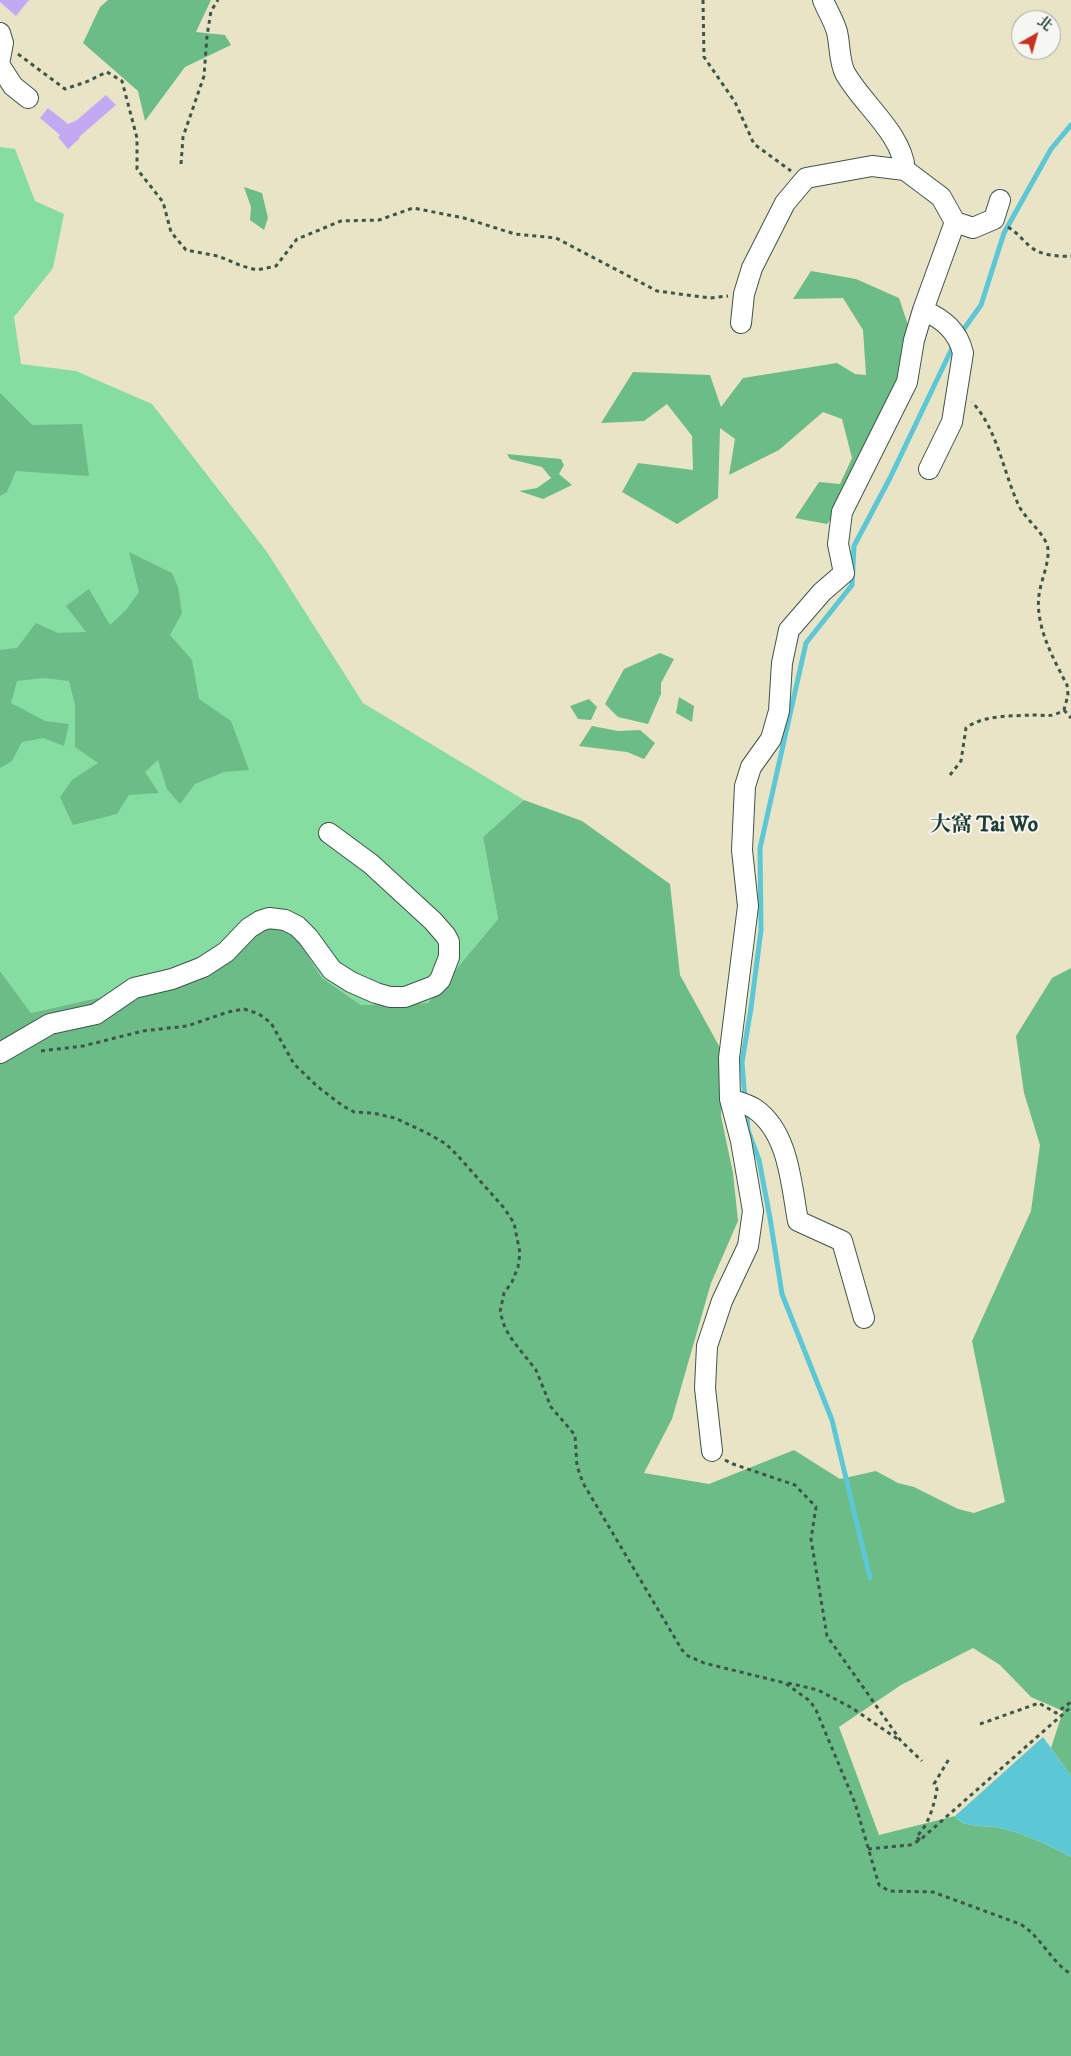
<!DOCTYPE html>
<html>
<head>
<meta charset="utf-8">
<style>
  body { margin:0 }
  #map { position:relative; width:1071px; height:2056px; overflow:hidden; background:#eae4c6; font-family:"IM FELL DW Pica","Noto Serif TC",serif }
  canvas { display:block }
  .north { position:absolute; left:1011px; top:10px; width:50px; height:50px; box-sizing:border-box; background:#f6f6f2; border:1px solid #a0aca6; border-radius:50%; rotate:38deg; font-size:14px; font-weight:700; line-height:20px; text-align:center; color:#1f3d34 }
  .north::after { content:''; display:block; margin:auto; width:18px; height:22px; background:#c8321e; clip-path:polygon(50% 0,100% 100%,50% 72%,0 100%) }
</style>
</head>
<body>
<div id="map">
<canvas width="1071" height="2056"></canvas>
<div class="north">北</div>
</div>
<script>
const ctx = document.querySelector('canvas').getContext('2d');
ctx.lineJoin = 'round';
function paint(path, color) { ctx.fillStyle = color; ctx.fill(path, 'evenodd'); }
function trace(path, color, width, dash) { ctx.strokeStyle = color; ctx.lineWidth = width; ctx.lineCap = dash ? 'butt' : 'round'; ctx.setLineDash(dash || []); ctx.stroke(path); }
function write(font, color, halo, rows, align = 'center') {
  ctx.font = font + ' "IM FELL DW Pica","Noto Serif TC",serif'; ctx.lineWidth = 4; ctx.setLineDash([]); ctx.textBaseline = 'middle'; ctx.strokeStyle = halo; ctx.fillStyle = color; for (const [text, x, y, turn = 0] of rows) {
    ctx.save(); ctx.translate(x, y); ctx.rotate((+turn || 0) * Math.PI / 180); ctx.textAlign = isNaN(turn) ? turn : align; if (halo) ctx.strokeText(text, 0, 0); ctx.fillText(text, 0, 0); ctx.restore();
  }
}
const green = new Path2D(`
  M0,147L15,149L35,201L64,214L53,268L14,317L21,364L76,371L152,404L267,552L363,703L524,800L483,837L498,919L428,1003L361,1005L322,978L286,921L195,972L154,985L31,1013L0,971Z`);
const forest = new Path2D(`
  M108,0H211L196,32L225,35L231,45L185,67L145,121L138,91L83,43L100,7Z
  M244,187L262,193L268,218L264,230L250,220L251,207Z
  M811,271L856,279L899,298L909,328L894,427L877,462L827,524L795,518L819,482L840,484L852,458L842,419L823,412L779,450L729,475L735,439L720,428L718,498L677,524L622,492L638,463L693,470L692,436L667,404L644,421L601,423L633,372L710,375L721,407L743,378L837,363L855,374L866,375L863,330L843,298L793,299Z
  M0,393L32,425L82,424L89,476L16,471L7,492L0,496Z
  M507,454L561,459L564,465L559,474L572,485L543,499L519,491L537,488L551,478L542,467L510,459Z
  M129,552L172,573L178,587L182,613L170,635L192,660L199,699L231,721L249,770L224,772L195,784L180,804L167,789L158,760L145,772L159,793L129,795L117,814L73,825L60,797L72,780L98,763L75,747V705L69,681L43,678L17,681L11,703L45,721L69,724L64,746L43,738L22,742L12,761L0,768V650L17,648L36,623L58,633L86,632L66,606L89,589L110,625L126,610L139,592Z
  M660,653L674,659L661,683V694L648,724L618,717L605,704L624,669Z
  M679,697L694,706L692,722L676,713Z
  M589,699L597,707L591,720L578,719L570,706Z
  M592,726L618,731L640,730L655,743L644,759L627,752L579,746Z
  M524,800L582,821L670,884L680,975L724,1055L721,1116L733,1173L738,1221L711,1283L672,1419L644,1473L709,1484L794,1450L840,1479L876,1471L898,1483L914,1487L958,1509L974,1513L1005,1502L972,1341L1031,1211L1040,1145L1024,1093L1016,1036L1052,978L1071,968V1776L1051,1748L1063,1711L1031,1697L1000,1665L973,1648L901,1685L839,1727L879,1835L955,1816C963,1828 981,1825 995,1827C1022,1832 1046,1844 1071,1857V2056H0V971L31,1013L154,985L195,972L251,925L286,921L322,978L361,1005L428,1003L498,919L483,837Z`);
const water = new Path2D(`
  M1043,1737L1071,1776V1857C1046,1844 1022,1832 995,1827C982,1825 963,1828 955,1816Z`);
const stream = new Path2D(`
  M961,333L981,305L1004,233L1051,149L1071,125
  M745,1100L742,1062L751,1008L761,930L760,848L806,643L852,585L854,546L890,478L955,342
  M746,1109L748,1130L759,1160L770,1218L782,1294L832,1420L870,1578`);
const building = new Path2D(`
  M0,0H29L16,16L0,2Z
  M106,95L116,105L79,137L80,138L68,149L58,137L60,135L40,118L48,108L68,124L77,120Z`);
const path = new Path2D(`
  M703,0L704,57L735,102L754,144L791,171
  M18,54L65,89L86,82L107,72L122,81L137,138V169L163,202L171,232L186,250L218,256L242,266L257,270L276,266L297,239L341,221L379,220L413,208L464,218L515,234L556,238L657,291L710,298L728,296
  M181,164L183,137L204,76L207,36L211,11L218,0
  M1008,227C1019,234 1023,241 1032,248C1041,255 1060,257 1071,256
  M1064,710L1071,718
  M950,775L961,761L966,728C982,715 1013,716 1034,715C1049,715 1050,718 1064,710L1068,695L1067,685C1053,658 1035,626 1039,595C1041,580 1049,564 1048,550C1048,536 1025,519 1019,506C1003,472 998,430 972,402
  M41,1051L83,1046L143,1031L187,1026L228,1012L244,1009L259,1014L271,1023L294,1064L318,1087L343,1106L354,1112L373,1113L395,1118L427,1133L446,1144L458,1156L504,1208L514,1223L520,1253L518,1267L512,1282L504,1293L500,1312L505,1328L513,1341L536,1370L551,1407L575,1435L577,1466L583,1483L682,1650L688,1656L704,1663L785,1683L810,1701L816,1710L855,1803L879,1885L889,1891L933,1892L1020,1924C1041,1936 1050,1961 1071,1974
  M725,1460L733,1464L795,1485L816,1507L811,1539L827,1636L901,1741L922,1761
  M788,1683L818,1690L852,1708L899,1740
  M980,1724L1039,1703L1056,1713L1071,1702
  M920,1840L916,1837C929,1825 934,1805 937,1789L934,1784L949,1759
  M868,1849L910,1845L920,1840L1071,1707`);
const minor = new Path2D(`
  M823,0C827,10 834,21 837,32C840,44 839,61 845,73C863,105 902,133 905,170L941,197L955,222L973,228L994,219L1000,200
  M0,33L3,43L0,59
  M0,66L13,86L28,98
  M923,310C943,319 958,331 963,353L952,422L929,469
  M741,323L744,294L752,268L785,203L806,178L872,166L905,170
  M0,1053L50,1024L96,1014L134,988L172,979L203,967L226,952L249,928L260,921L269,918L285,920L297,926L308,937L332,970L351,982L376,993L390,997H405L434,986L440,980L449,957V942L446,936L433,921L371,864L329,833
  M730,1099C738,1102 748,1104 755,1109C789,1133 791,1184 798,1221L842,1241L864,1318
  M712,1451L705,1388L707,1346L722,1301L748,1246L753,1211L741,1141L730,1099L729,1058L748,906L742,850L745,786L751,767L771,739L779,711L782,663L789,630L822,592L844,573L838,544L842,512L907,382L914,340L923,310L955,222`);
const quarterNames = [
  ["大窩 Tai Wo",984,827]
];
paint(green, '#85dda1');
paint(forest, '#6cbc87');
paint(water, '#5cc7d5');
trace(stream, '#5cc7d5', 5);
paint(building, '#c3a9f4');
trace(minor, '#3d564a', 22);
trace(path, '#3d564a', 3, [4, 4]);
trace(minor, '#fff', 20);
write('bold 21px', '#1f3d34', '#f6f6f2', quarterNames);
</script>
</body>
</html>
